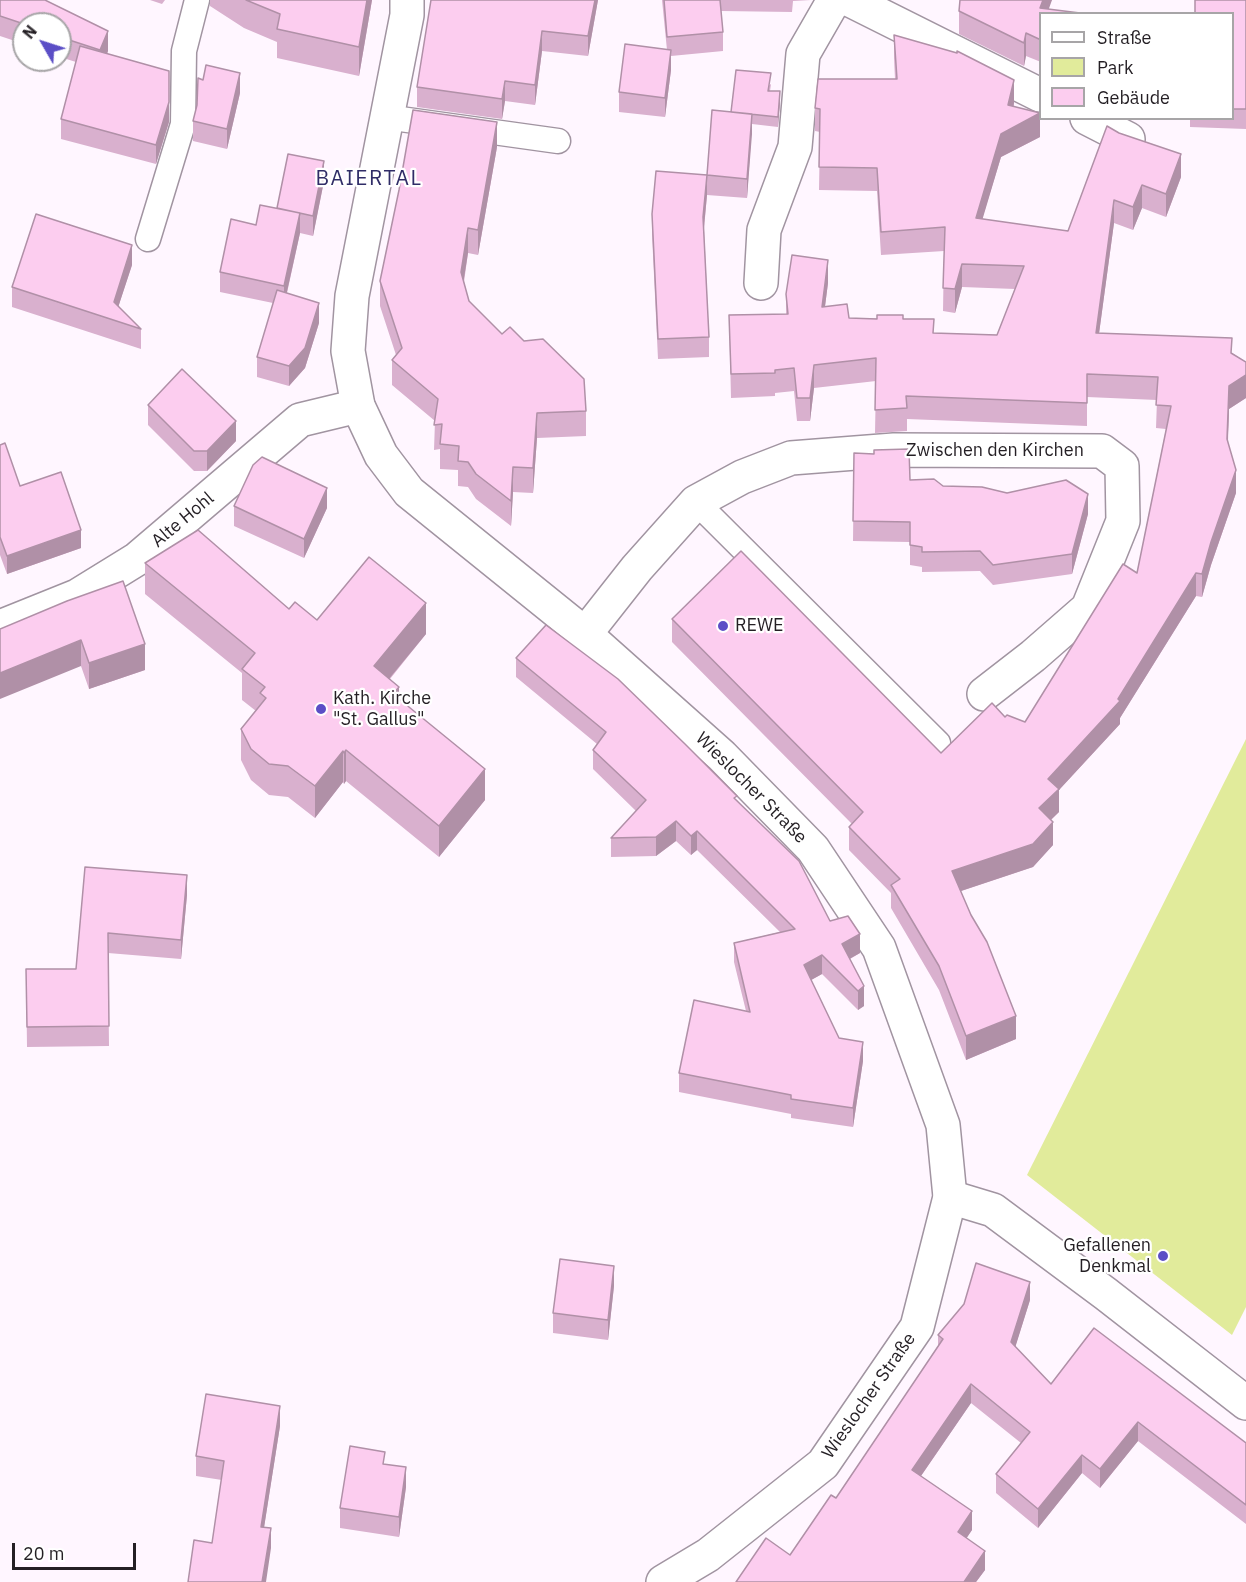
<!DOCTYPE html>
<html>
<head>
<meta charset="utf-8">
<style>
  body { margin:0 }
  #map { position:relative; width:1246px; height:1582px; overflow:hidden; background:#fff6ff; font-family:"IBM Plex Sans",sans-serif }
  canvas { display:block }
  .legend { position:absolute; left:1039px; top:12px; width:195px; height:108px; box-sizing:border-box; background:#fff; border:2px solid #a7a5a7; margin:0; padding:8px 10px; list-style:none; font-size:18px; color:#241f24 }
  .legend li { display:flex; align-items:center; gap:12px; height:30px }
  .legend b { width:30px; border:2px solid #a7a5a7 }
  .north { position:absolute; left:12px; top:12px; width:60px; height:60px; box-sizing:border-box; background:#fff; border:2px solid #a7a5a7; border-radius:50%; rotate:309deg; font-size:16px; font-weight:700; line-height:24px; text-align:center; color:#241f24 }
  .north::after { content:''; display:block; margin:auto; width:21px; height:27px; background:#5b4ec6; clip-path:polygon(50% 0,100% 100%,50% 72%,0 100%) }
  .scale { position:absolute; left:12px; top:1543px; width:124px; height:27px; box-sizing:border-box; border:3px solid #241f24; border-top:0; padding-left:8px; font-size:18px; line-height:21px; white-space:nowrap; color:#241f24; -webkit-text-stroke:4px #fff; paint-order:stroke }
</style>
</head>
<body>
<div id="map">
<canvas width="1246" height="1582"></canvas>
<ul class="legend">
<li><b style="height:8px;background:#fff"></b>Straße</li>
<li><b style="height:16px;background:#e1eb9b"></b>Park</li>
<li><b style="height:16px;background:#fccdef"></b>Gebäude</li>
</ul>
<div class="north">N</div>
<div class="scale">20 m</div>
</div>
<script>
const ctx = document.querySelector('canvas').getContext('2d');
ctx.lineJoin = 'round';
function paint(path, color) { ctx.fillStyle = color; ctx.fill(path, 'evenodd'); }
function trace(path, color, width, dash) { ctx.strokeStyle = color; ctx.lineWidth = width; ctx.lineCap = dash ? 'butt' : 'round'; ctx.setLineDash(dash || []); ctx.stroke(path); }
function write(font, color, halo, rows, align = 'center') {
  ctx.font = font + ' "IBM Plex Sans",sans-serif'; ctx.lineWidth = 4.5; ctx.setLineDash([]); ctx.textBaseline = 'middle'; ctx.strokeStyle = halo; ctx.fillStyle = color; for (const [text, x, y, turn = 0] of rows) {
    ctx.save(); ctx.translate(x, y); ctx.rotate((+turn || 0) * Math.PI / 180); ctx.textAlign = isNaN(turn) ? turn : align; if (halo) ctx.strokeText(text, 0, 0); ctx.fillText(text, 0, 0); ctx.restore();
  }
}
const green = new Path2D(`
  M1246,739V1307L1232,1335L1027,1175Z`);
const service = new Path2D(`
  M386,117L558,141
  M148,239L183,124L184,51L197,0
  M696,502L938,743`);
const minor = new Path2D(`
  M850,0L1040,95
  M1087,118L1128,139
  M761,283L764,230L795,147L803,54L834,0
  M0,627L77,596L137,559L300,420L358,406
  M585,634L637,568L696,502L742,477L791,458L894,450L1102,451L1122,466L1123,521L1088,608L1033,656L984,694
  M950,1197L993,1210L1106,1294L1246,1403`);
const secondary = new Path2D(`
  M407,0V15L352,296L348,351L358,406L381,455L409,492L585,634L722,756L813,849L879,948L943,1125L950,1197L917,1327L823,1464L708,1555L663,1582`);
const wall = new Path2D(`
  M0,0H45L108,31V51L107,54L169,71V122L156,164L61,139V119L76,62L60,57V24H24V44L0,36Z
  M150,0H165L162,4Z
  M210,0H372L359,76L277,58V42L244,28L210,6Z
  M431,0H598L588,56L542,51L535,105L505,101L502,119L417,107V87Z
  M662,0H811L793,1L792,12L721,11L723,32V51L671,56V70L665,117L619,112V92L667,50Z
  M1052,0L1041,14V62L1026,56L1024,66L959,34V11Z
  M1246,0V129L1190,127V118H1233V14Z
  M894,35L1014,103V107L1040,137L1001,157L982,219L1068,231L1107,126L1181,177L1166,217L1142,208L1133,230L1114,223L1099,333L1232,353L1246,362V398L1229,409L1228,442L1236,493L1211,565L1202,597L1196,596L1120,718V724L1059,790V812L1051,820L1053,845L1033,867L961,891L1016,1039L966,1060L939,990L891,908V893L849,850V827L852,824L672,642V619L941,753L1005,717L1025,722L1137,573L1166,429L1156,428L1157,400L1087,397V426L907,419V431L875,433L876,381L814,388L810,421H797L794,391L775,393V396L731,398L729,315L786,314V294L828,283L825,306L849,318L903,319L934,333L997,335L1015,289L962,287L955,313L943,311L944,251L881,255L877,191L819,190L820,132L815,131V108L895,79L894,58Z
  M771,84L770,91L780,101L778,127L752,124L747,198L707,195L704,229L709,337V357L658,359L652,234V214L707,175L731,112Z
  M240,93L227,149L193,141V121L197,105Z
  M497,147L478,255L468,253L464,282L469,301L502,334L586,411V436L537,438L533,493L513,492L511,526L476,499L468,487L458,486V470L440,469V449L434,450L435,421L392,385V360L396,355L380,306V281Z
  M324,181L313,236L300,233L287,293L319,323L305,368L289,386L257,377V357L273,303L220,292V272L256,225L277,208Z
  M132,265L118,307L141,329V349L12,307V287Z
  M148,405L236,441L207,471H194L148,425Z
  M0,445L20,486L81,548L7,574L0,555Z
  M854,453L910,480L1088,514L1072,574L993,585L980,571L922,572V567L910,565V542L853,541Z
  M234,506L327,508L304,558L234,526Z
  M145,563L289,609L317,620L426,634L390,679L399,699L485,800L439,857L346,781L344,784L343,782L315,818L288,797L269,795L251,780L241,760V729L256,711L242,700V673L145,594Z
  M67,601L145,670L89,689L81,666Z
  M516,658L737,800L830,921L860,953L850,959L864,1006L858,1010L822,974L811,980L839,1038L863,1061L853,1127L791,1118V1114L679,1092V1073L746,1011L734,962V943L780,932L697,850L691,855L676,841L656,856L611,857V838L636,811L593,769V750L597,744L516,677Z
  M85,867L187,895L181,959L108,953L109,1046L27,1047L26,969H76Z
  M614,1286L608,1340L553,1333V1313Z
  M1030,1300L1015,1347L1051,1384L1246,1443V1524L1138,1441L1100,1488L1082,1473L1038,1528L996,1493V1474L1021,1443L971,1403L921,1476L972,1530L966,1538L985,1570L976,1582H736L790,1555L836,1498L938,1347V1335Z
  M280,1426L264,1527L271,1548L212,1543L222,1480L196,1476V1456Z
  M385,1464L406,1487L399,1537L340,1528V1508Z`);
const shadedWall = new Path2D(`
  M367,0H372L359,76V47Z
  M595,0H598L588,56V36Z
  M1043,0H1052L1047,14L1040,8Z
  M108,31V51L100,70V50Z
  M542,31V51L535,105V85Z
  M1026,33V56L1024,66V43Z
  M671,50V70L665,117V98Z
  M240,73V93L227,149V129Z
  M1014,80V103L1008,128V105Z
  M505,81V101L502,119V99Z
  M169,91V122L156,164V145Z
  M780,91V101L778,127V117Z
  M1040,113V137L1001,157L976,241V218L1001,134Z
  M752,114V134L747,198V179Z
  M497,122V147L478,255V230Z
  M1181,154V177L1166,217V194Z
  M324,161V181L313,236V216Z
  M707,175V195L703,237V217Z
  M1142,185V208L1133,230V207Z
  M1114,200V223L1096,356V333Z
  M300,213V233L284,305V286Z
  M468,228V253L461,297V272Z
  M132,245V265L114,320V302Z
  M828,260V283L822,330V307Z
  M962,264V287L955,313V289Z
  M319,303V323L305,368L289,386V366Z
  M814,365V388L810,421V398Z
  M1246,375V398L1229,409L1227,462V439L1229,386Z
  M537,413V438L533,493V468Z
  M236,421V441L207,471V451Z
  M513,467V492L511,526V501Z
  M1236,470V493L1211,565L1202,597V574L1211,542Z
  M327,488V508L304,558V539Z
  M1088,494V514L1072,574V554Z
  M81,530V548L7,574V556Z
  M1196,573V596L1120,718V724L1059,790V812L1039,831V808L1048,779L1118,699Z
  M426,603V634L374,697V666Z
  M81,640V666L0,699V673Z
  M145,644V670L89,689V663Z
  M399,687V718L393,694Z
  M346,750V781L344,784V753Z
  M343,751V782L315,818V786Z
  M485,769V800L439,857V826Z
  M676,821V841L656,856V837Z
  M1053,822V845L1033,867L952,894V871Z
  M697,831V850L691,855V836Z
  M187,875V895L181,959V940Z
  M860,934V953L842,963V944Z
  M822,955V974L804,984V965Z
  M864,986V1006L858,1010V991Z
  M1016,1016V1039L966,1060V1036Z
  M863,1042V1061L853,1127V1108Z
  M614,1266V1286L608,1340V1320Z
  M1030,1282V1300L1011,1361V1342Z
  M971,1384V1403L912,1489V1470Z
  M280,1406V1426L261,1547V1527Z
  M1138,1422V1441L1100,1488V1469Z
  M1082,1455V1473L1038,1528V1509Z
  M406,1467V1487L399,1537V1517Z
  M972,1511V1530L958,1551V1532Z
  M271,1528V1548L266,1582H262Z
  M985,1551V1570L976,1582H964Z`);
const building = new Path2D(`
  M0,0H45L108,31L100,50L60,37V24H24L0,16Z
  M246,0H367L359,47L277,29L280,14Z
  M431,0H595L588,36L542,31L535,85L505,81L502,99L417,87Z
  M664,0H720L723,32L667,37Z
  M960,0H1043L1040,8L1088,14H1041V40L1026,33L1024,43L959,11Z
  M1195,0H1246V109H1233V14H1195Z
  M894,35L957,53V51L1014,80L1008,105L1040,113L1001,134L976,218L1068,231L1107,126L1119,133L1181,154L1166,194L1142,185L1133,207L1114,200L1096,333L1232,338L1231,353L1246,362V375L1229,386L1227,439L1236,470L1211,542L1202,574L1196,573L1118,699L1120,701L1048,779L1059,789L1039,808L1053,822L1033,844L952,871L971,915L987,942L1016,1016L966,1036L939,966L891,885L900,879L849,827L863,812L672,619L741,551L941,753L992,703L1005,717L1007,715L1025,722L1123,564L1137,573L1171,406L1156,405L1158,377L1087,374V403L906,396L907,408L875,410L876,358L814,365L810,398H797L794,368L775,370V373L731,374L729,315L788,314L786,294L792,255L828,260L822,307L847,304L849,318L877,319V315H903V319H934L933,333L997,335L1024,266L962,264L955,289L943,288L945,227L881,232L877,168L819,167L820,109L815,108L818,79H897Z
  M625,44L671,50L665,98L619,92Z
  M80,46L169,71V102L156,145L61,119Z
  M206,65L240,73L227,129L193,121L197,105L198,78L203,80Z
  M736,70L771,73L768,91H780L778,117L731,112Z
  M413,110L497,122L478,230L468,228L461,272L469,301L502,334L510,327L524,341L543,339L584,379L586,411L537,413L533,468L513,467L511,501L476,474L468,462L458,461L459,446L440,444L442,424L434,425L438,399L392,360L402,348L380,281L399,190Z
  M712,110L752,114L747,179L707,175Z
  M288,154L324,161L313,216L277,208Z
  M656,171L707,175L703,217L709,337L658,339L652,214Z
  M260,205L300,213L284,286L220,272L231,219L256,225Z
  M36,214L132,245L114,302L141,329L12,287Z
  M277,290L319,303L305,348L289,366L257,357Z
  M182,369L236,421L207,451H194L148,405Z
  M5,443L20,486L61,472L81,530L7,556L0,537V445Z
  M909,449L910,480L934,479L943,486L982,487L1007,493L1066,480L1088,494L1072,554L993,565L980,551L922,552V547L910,545V522L853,521L854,453L874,454V450Z
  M262,457L327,488L304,539L234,506L253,465Z
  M198,530L289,609L295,602L317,620L369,557L426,603L374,666L399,687L393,694L485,769L439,826L346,750L344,753L343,751L315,786L288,766L269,764L251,749L241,729L266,698L260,693L265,687L242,669L255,653L145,563Z
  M123,581L145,644L89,663L81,640L0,673V629L67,601Z
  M546,625L618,679L685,744L737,796L734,798L799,861L830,921L848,916L860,934L842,944L864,986L858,991L822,955L804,965L839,1038L863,1042L853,1108L791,1099V1095L679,1073L694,1000L750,1012L734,943L795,929L697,831L691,836L676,821L656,837L611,838L646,800L593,750L606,732L516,658Z
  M85,867L187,875L181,940L108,933L109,1026L27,1027L26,969H76Z
  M560,1259L614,1266L608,1320L553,1313Z
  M976,1263L1030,1282L1011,1342L1051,1384L1094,1328L1246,1443V1505L1138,1422L1100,1469L1082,1455L1038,1509L996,1474L1030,1432L971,1384L912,1470L972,1511L958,1532L985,1551L964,1582H736L766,1538L790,1555L831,1495L836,1498L943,1339L938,1335L964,1304Z
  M206,1394L280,1406L261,1527L271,1528L262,1582H188L194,1540L212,1543L224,1461L196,1456Z
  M350,1446L385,1452L383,1464L406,1467L399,1517L340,1508Z`);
const markers = [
  [723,626,6,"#5b4ec6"],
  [321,709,6,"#5b4ec6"],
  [1163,1256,6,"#5b4ec6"]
];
const streetNames = [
  ["Zwischen den Kirchen",995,451],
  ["Alte Hohl",183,520,-40],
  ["Wieslocher Straße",751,788,45],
  ["Wieslocher Straße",869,1396,-55]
];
const poiNames = [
  ["REWE",735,626],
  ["Kath. Kirche",333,699],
  ["\"St. Gallus\"",333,720],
  ["Gefallenen",1151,1246,"right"],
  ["Denkmal",1151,1267,"right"]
];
const quarterNames = [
  ["BAIERTAL",369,179]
];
paint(green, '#e1eb9b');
trace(service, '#a194a1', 27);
trace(minor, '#a194a1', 36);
trace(secondary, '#a194a1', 36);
trace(service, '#fff', 24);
trace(minor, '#fff', 33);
trace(secondary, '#fff', 33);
paint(wall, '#d9b0ce');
paint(shadedWall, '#b090a7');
paint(building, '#fccdef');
trace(building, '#b090a7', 1.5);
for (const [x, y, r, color] of markers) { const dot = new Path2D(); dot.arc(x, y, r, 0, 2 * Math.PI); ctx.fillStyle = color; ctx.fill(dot); trace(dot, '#fff', 2); }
write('18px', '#241f24', '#fff', streetNames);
write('18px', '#241f24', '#fff', poiNames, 'left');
ctx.letterSpacing = '1.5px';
write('21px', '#302c67', '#fff', quarterNames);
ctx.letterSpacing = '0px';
</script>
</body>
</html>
